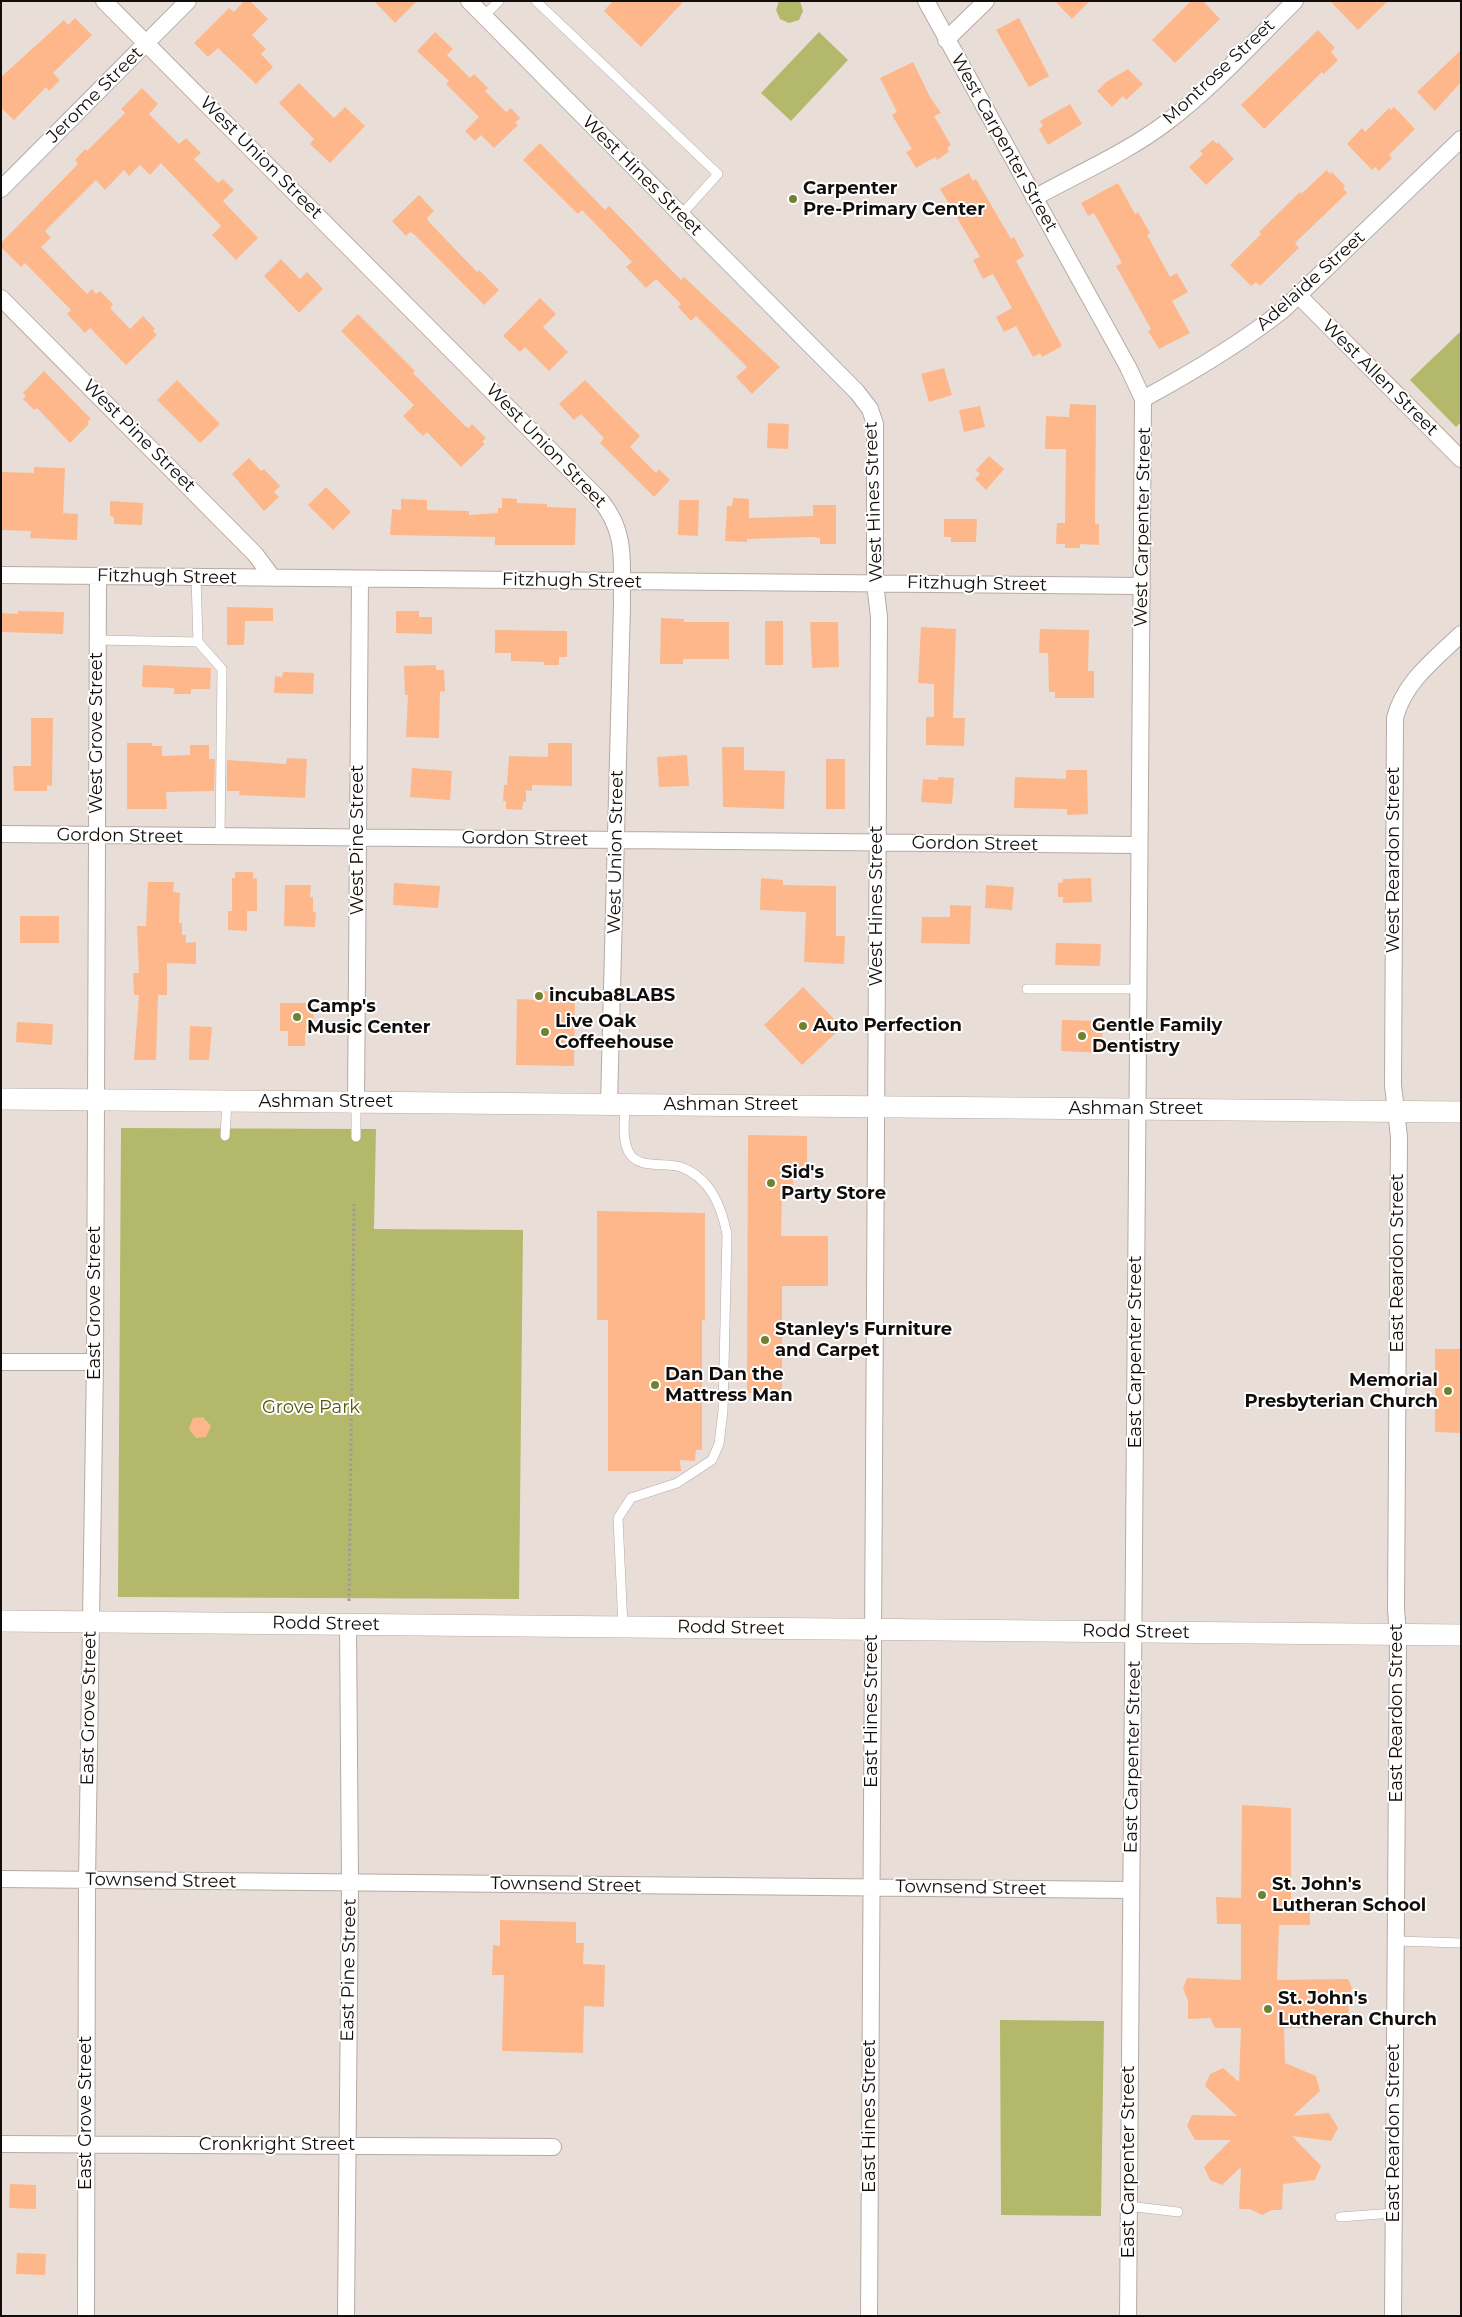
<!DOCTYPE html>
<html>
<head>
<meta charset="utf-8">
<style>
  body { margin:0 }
  #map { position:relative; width:1462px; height:2317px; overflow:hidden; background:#e9ded7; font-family:Montserrat,sans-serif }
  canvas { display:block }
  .frame { position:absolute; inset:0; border:2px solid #110d0b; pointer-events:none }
</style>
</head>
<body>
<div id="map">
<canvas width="1462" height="2317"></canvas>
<div class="frame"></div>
</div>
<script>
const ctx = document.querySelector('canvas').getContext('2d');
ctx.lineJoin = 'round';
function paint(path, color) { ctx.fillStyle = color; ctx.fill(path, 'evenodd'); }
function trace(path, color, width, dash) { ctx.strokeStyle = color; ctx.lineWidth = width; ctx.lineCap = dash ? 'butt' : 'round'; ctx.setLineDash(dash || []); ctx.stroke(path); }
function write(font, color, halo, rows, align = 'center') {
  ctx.font = font + ' Montserrat,sans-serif'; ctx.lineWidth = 4; ctx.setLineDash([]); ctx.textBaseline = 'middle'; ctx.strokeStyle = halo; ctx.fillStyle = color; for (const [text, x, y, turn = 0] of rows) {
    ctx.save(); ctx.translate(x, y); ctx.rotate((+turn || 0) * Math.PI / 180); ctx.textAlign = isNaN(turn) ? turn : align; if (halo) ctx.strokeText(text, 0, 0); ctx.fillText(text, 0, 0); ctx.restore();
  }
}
const green = new Path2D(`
  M779,1H800L803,11L799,20L789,23L780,19L776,10Z
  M819,32L848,60L791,121L761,93Z
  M1461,331V422L1456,427L1410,380Z
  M121,1128L376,1129L374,1229L523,1230L519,1599L118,1597Z
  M1000,2020L1104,2021L1101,2216L1001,2215Z`);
const building = new Path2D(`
  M244,1H250L268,19L252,35L266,49L261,54L273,67L256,84L218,48L208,57L194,43L229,8L234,12Z
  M374,1H417L395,23Z
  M613,1H684L641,47L604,11Z
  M1055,1H1090L1072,19Z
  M1191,1H1203L1220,19L1175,63L1152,40Z
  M1330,1H1388L1358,30Z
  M75,18L92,35L53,73L60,80L49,91L46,87L14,120L1,108V77L64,20L68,25Z
  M1019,18L1049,76L1029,87L996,30Z
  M1318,30L1335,48L1331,52L1338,60L1324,74L1322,72L1264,129L1241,105Z
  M435,32L453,49L447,55L470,78L474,74L488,88L485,91L506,112L511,108L520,118L515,123L518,125L494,148L481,135L475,141L465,131L479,117L446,84L449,81L417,51Z
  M1461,50V82L1435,111L1417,92Z
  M913,62L930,97L941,113L934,116L951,145L947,148L949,152L937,160L935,157L916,168L906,152L912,149L892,115L897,112L880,78Z
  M1128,69L1143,84L1126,100L1123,96L1112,107L1097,91L1106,82Z
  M299,83L334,118L345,107L365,126L330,163L310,144L314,139L279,103Z
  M142,88L158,104L149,114L179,144L186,138L201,153L194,159L218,183L223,179L234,190L223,201L258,238L236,260L212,235L221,226L161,163L150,175L140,165L129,176L124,170L105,190L96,180L45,231L51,238L41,247L87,294L92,289L96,294L100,291L113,304L110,308L130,329L143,316L155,329L153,331L157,335L126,365L90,328L85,333L67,314L71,310L25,263L21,267L1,247V243L78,164L75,160L85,149L87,151L125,113L121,109Z
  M1070,104L1082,124L1048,145L1039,129L1043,126L1040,121Z
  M1394,107L1415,129L1389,155L1392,158L1379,171L1375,167L1372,170L1347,144L1362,128L1365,132L1389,108L1391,110Z
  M1213,140L1217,144L1218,142L1234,159L1206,185L1189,167L1203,154L1200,151Z
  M540,143L605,210L609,206L681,280L684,277L780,367L752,394L736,377L747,367L696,316L691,321L678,307L681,304L656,279L646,288L626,267L632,262L582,210L578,214L523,160Z
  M1327,170L1330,174L1332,172L1345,186L1343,188L1347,193L1295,243L1299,248L1260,286L1256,282L1251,286L1230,265L1261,234L1259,232L1300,192L1301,194Z
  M969,173L973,181L976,179L1011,239L1014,237L1024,256L1016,261L1062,346L1042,357L1040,353L1033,357L1016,326L1004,332L996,317L1012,308L993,274L983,279L973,260L980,257L940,189Z
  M1118,183L1135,214L1138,212L1150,233L1147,235L1170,277L1177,273L1188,292L1172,301L1190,333L1159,349L1148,331L1151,329L1116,266L1122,263L1094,213L1088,216L1081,203Z
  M419,195L434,211L427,218L429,222L477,272L479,270L499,290L484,305L415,235L410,232L406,236L392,221Z
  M281,259L300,279L307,272L323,289L299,313L264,276Z
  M540,298L556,314L543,327L568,352L549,371L525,347L520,352L503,336Z
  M358,314L415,371L413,373L465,426L469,428L472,424L486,438L482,442L485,444L461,467L427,432L423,436L403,416L414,405L341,331Z
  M944,368L952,395L929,402L921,374Z
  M44,371L91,419L87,422L89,424L70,443L39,410L37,408L34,410L23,399L26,396L23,393Z
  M177,380L220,424L200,443L157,400Z
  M585,380L640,436L630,447L656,473L659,469L670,480L654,497L600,443L604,438L581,414L574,420L559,404Z
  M1070,404L1096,405L1095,524H1099V545L1080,544V548H1065V544H1056L1057,523H1065L1066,449H1045L1046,416L1069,417Z
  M980,406L985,427L964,432L959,410Z
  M768,423L789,424L788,449L767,448Z
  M989,456L1004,469L986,490L975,479L980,474L976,470Z
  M249,458L261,471L264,469L280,486L274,492L279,497L264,511L232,474Z
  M34,467L65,468L63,513L78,514L77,540L30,538L31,531L1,530V472L34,473Z
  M326,487L351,512L333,530L308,505Z
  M502,498L517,499V503L547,504V507L576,508L575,545H495V537L390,535L392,509L401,510V499L427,500V510L469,511V515L498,513V508H502Z
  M733,498L749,499V518L813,516V505H836V544H820V538L813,537L747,539V542L725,541L727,506H732Z
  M679,500H699L698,536L678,535Z
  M110,501L143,503L142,525L114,524V517L110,516Z
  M944,519H977L976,542H951V537H944Z
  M227,607L273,608V621H245L244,645H227Z
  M18,611L64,612L63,634L1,632V613L18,614Z
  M396,611H419V617H432V634L396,633Z
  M661,618L684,619V622H729V659H683V664H660Z
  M765,621H783V665H765Z
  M810,622H838L839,667L812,668Z
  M921,627L956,629L953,718H965L964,746L926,745V717H934V684L918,683Z
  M1040,629L1089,630L1088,671H1094V698H1055V692H1049L1048,653H1039Z
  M495,630L567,631V657H559V665H544V662L511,661V653H495Z
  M143,665L211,668L210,689H191V694H174V688L142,687Z
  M436,665V670H444L445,692L440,691L439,738L406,737L408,695H405L404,666Z
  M283,672L314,673L313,694L274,693L275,676L282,677Z
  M31,718H53L52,786L47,785V791H14L13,766H31Z
  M127,743H152V746H162V756L190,755V745H209V759H215L214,791L166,792L167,809H127Z
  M548,743H572V786L532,785V791L526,790V802H523L522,810L506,809V801H503L504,785H507L509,756L548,757Z
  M722,747H744V770L785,771L784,809L723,807Z
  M687,755L689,786L659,787L657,757Z
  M287,758L307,759L305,798L239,795L240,791H227V760L286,764Z
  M826,759H845V809H826Z
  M412,768L452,771L450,800L410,797Z
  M1066,770H1087L1088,814L1067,815V809L1014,808L1015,777L1066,779Z
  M938,777L954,778L952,804L921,802L923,779L938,780Z
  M235,872H253V878L257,879V911H247V931L228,930V911H232V878H235Z
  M761,878L783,880V885L836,886V936H845L844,964L804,962L806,912L760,910Z
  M1091,878L1092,902L1063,903V897H1058V883L1063,882V879Z
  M148,882H174L173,892L180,893L179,923H182V935H186V943L196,942V964L167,963V995H158L156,1060H134L139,995H134L133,973H139L137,926H146Z
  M394,883L440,886L438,908L393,905Z
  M285,885H311L310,897H313V912H316L315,927L284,926Z
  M986,885L1014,887L1012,910L985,908Z
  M950,905L971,906L970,944L921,943L922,917H950Z
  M20,916H59V943H20Z
  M1056,943L1101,944L1100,966L1055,965Z
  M803,987L842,1027L802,1065L764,1025Z
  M537,991L575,992L574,1066L516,1065L517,999L537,1000Z
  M280,1003H313L314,1033H305V1046H288V1031H280Z
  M1062,1020L1103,1021L1102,1053L1061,1051Z
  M17,1022L53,1024L52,1045L16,1042Z
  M190,1026L212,1027L209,1060H189Z
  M748,1135L807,1136V1172L793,1171V1195H782L781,1236H828V1286H782V1393H747Z
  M597,1211L705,1213V1321L702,1320V1450H696L695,1461L680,1460L681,1471H608V1320H597Z
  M1435,1349H1461V1433L1435,1432Z
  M203,1417L211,1426L206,1437L196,1438L189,1429L193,1418Z
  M1242,1805L1291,1808V1900L1309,1899L1310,1925H1279L1277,1980L1348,1979L1352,1988L1348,1997L1349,2019H1315L1311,2028H1284L1285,2063L1316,2076L1320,2091L1293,2116L1329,2113L1338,2128L1331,2141L1292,2136L1321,2166L1315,2180L1283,2184L1282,2210H1272L1262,2215L1250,2209H1239L1241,2167L1222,2185L1210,2180L1204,2167L1231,2140H1195L1187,2126L1192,2115L1237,2116L1205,2086L1210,2074L1223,2068L1239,2082L1241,2028H1215L1210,2018L1188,2019V2000L1183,1989L1187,1978L1241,1980V1924H1217L1216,1897L1241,1898Z
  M500,1920L576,1922V1943H584L583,1964L605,1965L604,2007L584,2006L583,2053L502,2051L504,1975H492L493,1945L500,1946Z
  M10,2184L36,2185V2209L9,2208Z
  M17,2253L46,2254L45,2275L16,2274Z`);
const path = new Path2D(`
  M349,1601L354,1204`);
const service = new Path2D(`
  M536,1L718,174L681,215
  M484,16L499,1
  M196,577L198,642L222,669L220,837
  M98,640L198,642
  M1027,989H1138
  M225,1136L227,1101
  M356,1137V1102
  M623,1627L618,1518L631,1498L677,1483L712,1460L719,1444L723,1411L727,1234C721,1205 710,1178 681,1167C666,1162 639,1169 630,1154C621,1141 625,1119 625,1104
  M1396,1941L1461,1943
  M1128,2206L1178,2212
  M1340,2217L1394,2213`);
const minor = new Path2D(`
  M104,1L601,501C628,534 621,565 622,605L609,1104
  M469,1L857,392L870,409L875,424V583L879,617L869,2316
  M926,1L1128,367L1143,399L1128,2316
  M946,40L986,1
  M1,189L188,1
  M1034,198C1077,174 1128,152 1167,122C1213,87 1254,42 1295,1
  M1299,296L1461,459
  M1,298L255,554L273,578
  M1143,399C1191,373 1240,344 1283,310L1461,139
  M1,575L1142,586
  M1,834L1139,845
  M356,1102L360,579
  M1,1362H95
  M1,1879L1131,1890
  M1,2144L553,2147
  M86,2316L87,1880L95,1362L98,576
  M346,2316L350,1883L348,1625
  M1393,2316L1398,1634L1396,1609L1399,1137L1393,1085L1395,718C1404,682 1435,659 1461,634`);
const tertiary = new Path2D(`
  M1,1099L1461,1112
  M1,1621L1461,1635`);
const markers = [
  [793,199,5,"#708232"],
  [539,996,5,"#708232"],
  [297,1017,5,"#708232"],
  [803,1026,5,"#708232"],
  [545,1032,5,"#708232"],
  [1082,1036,5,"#708232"],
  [771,1183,5,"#708232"],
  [765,1340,5,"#708232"],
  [655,1385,5,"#708232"],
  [1448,1391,5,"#708232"],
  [1262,1895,5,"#708232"],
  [1268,2009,5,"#708232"]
];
const streetNames = [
  ["Montrose Street",1219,72,-43],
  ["Jerome Street",95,95,-45],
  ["West Carpenter Street",1004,143,61],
  ["West Union Street",261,158,45],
  ["West Hines Street",642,176,45],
  ["Adelaide Street",1311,281,-42],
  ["West Allen Street",1380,378,45],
  ["West Pine Street",139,436,45],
  ["West Union Street",546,446,46],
  ["West Hines Street",874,502,-92],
  ["West Carpenter Street",1143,527,-89],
  ["Fitzhugh Street",167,577,1],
  ["Fitzhugh Street",572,581,1],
  ["Fitzhugh Street",977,584,1],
  ["West Grove Street",97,733,-90],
  ["Gordon Street",120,836,1],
  ["Gordon Street",525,839,1],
  ["West Pine Street",358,840,-90],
  ["Gordon Street",975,844,1],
  ["West Union Street",616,852,-89],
  ["West Reardon Street",1394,860,-90],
  ["West Hines Street",877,906,-90],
  ["Ashman Street",326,1102],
  ["Ashman Street",731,1105],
  ["Ashman Street",1136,1109],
  ["East Reardon Street",1398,1263,-90],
  ["East Grove Street",95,1303,-90],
  ["East Carpenter Street",1136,1352,-90],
  ["Rodd Street",326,1624,1],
  ["Rodd Street",731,1628,1],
  ["Rodd Street",1136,1632,1],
  ["East Grove Street",89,1708,-89],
  ["East Hines Street",872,1711,-90],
  ["East Reardon Street",1397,1713,-90],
  ["East Carpenter Street",1133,1757,-89],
  ["Townsend Street",161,1881,1],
  ["Townsend Street",566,1885,1],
  ["Townsend Street",971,1888,1],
  ["East Pine Street",349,1970,-89],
  ["East Grove Street",86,2113,-90],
  ["East Hines Street",870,2116,-90],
  ["East Reardon Street",1394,2133,-90],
  ["Cronkright Street",277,2145],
  ["East Carpenter Street",1129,2162,-90]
];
const poiNames = [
  ["Carpenter",803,189],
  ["Pre-Primary Center",803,210],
  ["incuba8LABS",549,996],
  ["Camp's",307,1007],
  ["Music Center",307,1028],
  ["Live Oak",555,1022],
  ["Coffeehouse",555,1043],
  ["Auto Perfection",813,1026],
  ["Gentle Family",1092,1026],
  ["Dentistry",1092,1047],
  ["Sid's",781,1173],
  ["Party Store",781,1194],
  ["Stanley's Furniture",775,1330],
  ["and Carpet",775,1351],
  ["Dan Dan the",665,1375],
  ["Mattress Man",665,1396],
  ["Memorial",1438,1381,"right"],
  ["Presbyterian Church",1438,1402,"right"],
  ["St. John's",1272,1885],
  ["Lutheran School",1272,1906],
  ["St. John's",1278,1999],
  ["Lutheran Church",1278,2020]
];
const parkNames = [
  ["Grove Park",311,1408]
];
paint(green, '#b4b86a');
paint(building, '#fdb78a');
trace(service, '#b5aaa4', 10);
trace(minor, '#b5aaa4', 18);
trace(tertiary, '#b5aaa4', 22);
trace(path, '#a39b95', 3, [2.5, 2.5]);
trace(service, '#fff', 9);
trace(minor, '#fff', 16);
trace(tertiary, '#fff', 21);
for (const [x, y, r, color] of markers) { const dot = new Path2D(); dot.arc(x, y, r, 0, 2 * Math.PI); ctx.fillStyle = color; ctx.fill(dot); trace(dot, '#fff', 2); }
write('18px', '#110d0b', '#fff', streetNames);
write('bold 18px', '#110d0b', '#fff', poiNames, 'left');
write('18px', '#57590a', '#fff', parkNames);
</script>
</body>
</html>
